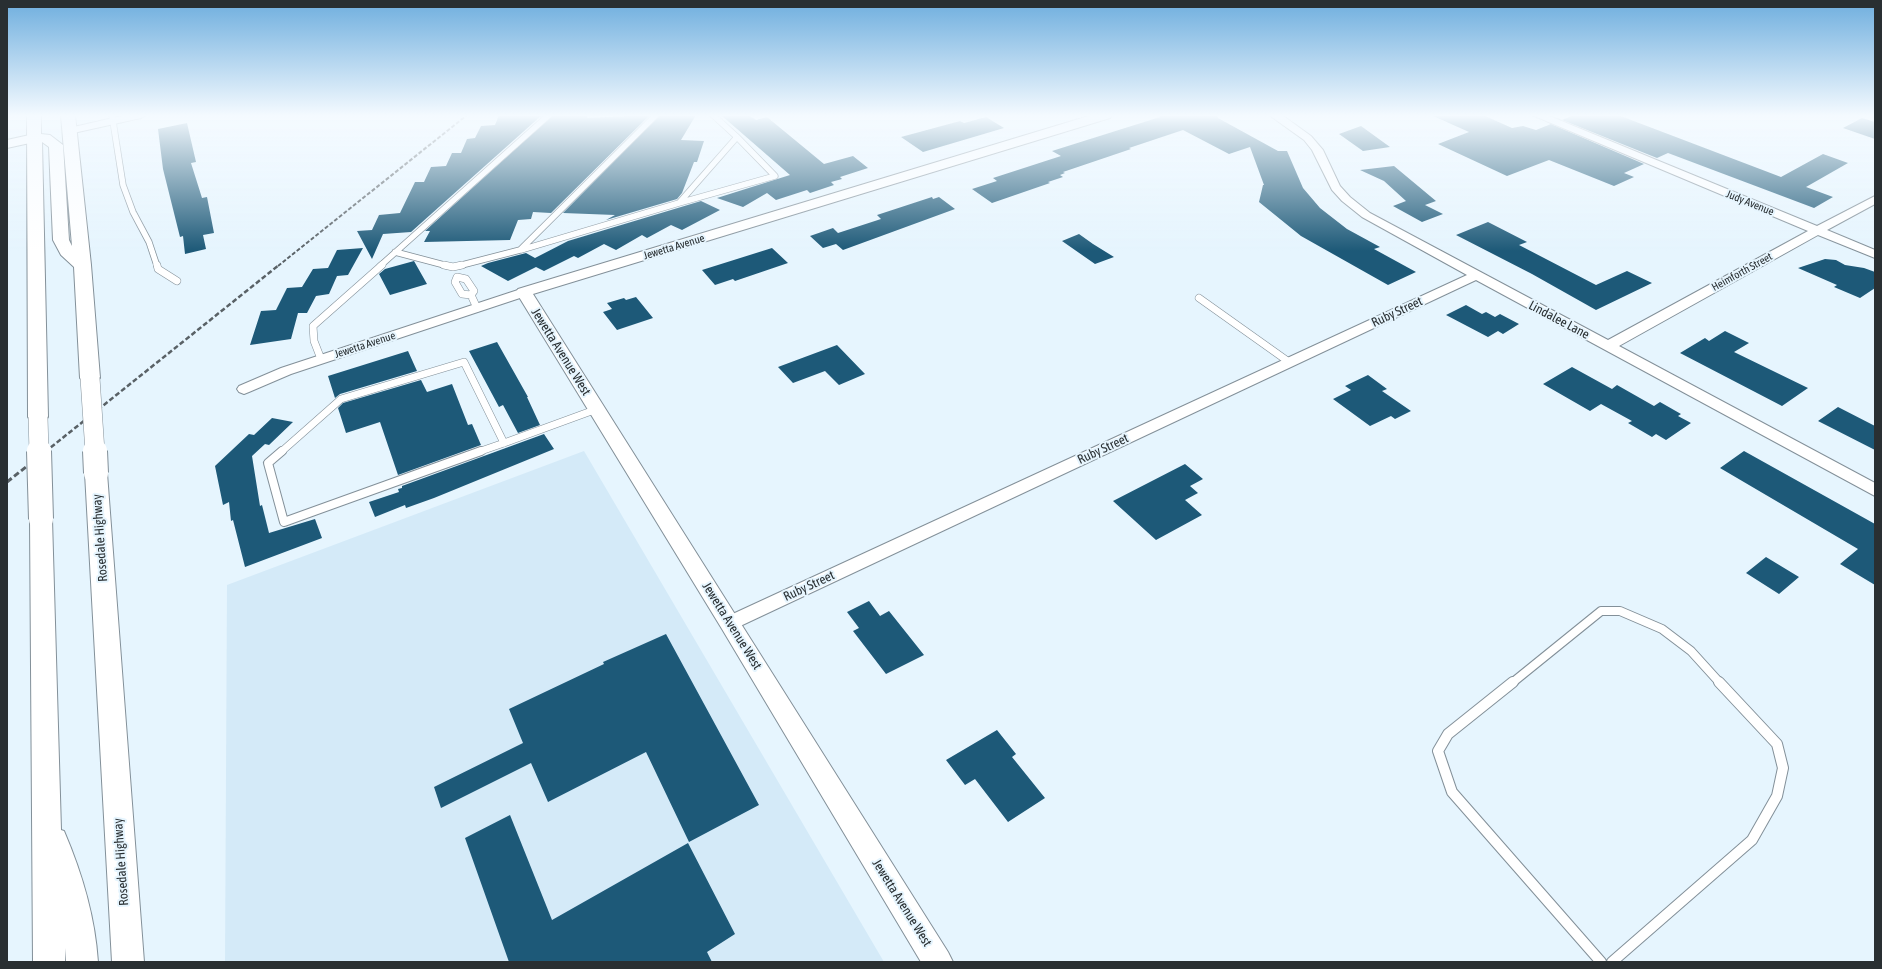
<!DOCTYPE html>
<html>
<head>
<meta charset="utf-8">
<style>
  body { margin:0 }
  #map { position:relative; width:1882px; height:969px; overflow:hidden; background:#e6f5fe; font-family:"Asap Condensed",sans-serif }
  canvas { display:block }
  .frame { position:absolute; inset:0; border:8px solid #292f32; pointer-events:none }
</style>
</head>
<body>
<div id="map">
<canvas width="1882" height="969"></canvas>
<div class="frame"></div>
</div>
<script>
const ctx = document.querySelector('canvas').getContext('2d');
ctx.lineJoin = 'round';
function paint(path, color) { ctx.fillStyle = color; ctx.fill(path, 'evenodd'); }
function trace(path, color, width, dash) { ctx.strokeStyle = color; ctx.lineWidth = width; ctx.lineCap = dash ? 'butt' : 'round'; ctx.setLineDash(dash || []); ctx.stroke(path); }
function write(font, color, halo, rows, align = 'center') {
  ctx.font = font + ' "Asap Condensed",sans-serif'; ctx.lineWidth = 4; ctx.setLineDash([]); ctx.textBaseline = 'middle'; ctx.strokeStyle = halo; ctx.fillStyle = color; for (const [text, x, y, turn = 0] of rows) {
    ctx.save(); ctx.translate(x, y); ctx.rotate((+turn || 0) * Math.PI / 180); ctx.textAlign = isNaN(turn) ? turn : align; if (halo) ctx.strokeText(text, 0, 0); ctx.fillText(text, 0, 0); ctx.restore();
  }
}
const built = new Path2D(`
  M584,451L884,962H225L227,585Z`);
const building = new Path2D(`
  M499,115H542L411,232L383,234L372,259L357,231L372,230L379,215L400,213L415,182H424L431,167L446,166L452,153H461L467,139L475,138L481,126L495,125Z
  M553,115H588L587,118L650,115L551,213L533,212L531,219L518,220L510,240L424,242L430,231H425Z
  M660,115H696L681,140L704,141L697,162H694L682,193L677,199L606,220L615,215L563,213Z
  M721,115H748L756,120L767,117L824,164L853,156L868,168L840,177L842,179L831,182L834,185L810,193L807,190L776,200L767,193L743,207L717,198L790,175Z
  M1157,115H1217L1218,118L1278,151H1287L1303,188L1320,208L1347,229L1380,247L1374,249L1416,272L1388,285L1301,236L1259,202L1263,185H1264L1250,147L1229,154L1183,130L1129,148L1131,149L1063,172L1065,173L1060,175L1063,177L1048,182L1050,183L992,203L972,189L997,181L993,178L1061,156L1052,151L1160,117Z
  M1431,115H1483L1512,128L1523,126L1536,130L1551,124L1644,164L1624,173L1634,177L1614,186L1549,160L1507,176L1438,144L1469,132Z
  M1574,115H1618L1781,177L1823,154L1848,163L1806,187L1833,197L1814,208L1668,153L1657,158L1562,120Z
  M986,117L1004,128L923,152L901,137L960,121L964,123Z
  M1862,118L1875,122V139L1843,128Z
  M187,123L196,162L191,163L202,198L207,197L214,233L203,235L206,249L185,254L183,236L180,237L163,169L158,129Z
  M1361,126L1390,147L1363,151L1339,134Z
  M1394,166L1436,201L1425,205L1443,214L1422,222L1393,206L1406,201L1384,181L1360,170Z
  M932,197L933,199L939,197L955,209L843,250L836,244L823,248L810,236L833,228L838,233L881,219L877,215Z
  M701,201L720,210L682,230L671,225L647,238L642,235L616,250L604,244L578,258L574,256L544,271L536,267L508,281L481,266L488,263L526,253L535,258L568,241Z
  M1488,222L1527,242L1519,245L1596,285L1627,271L1652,283L1596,310L1532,274L1456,235Z
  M1079,234L1093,244L1114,257L1095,264L1062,241Z
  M363,248L348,275L337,276L329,294L316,296L307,313H298L291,339L250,345L261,311L276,310L287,288L302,287L313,269L328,268L337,250Z
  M772,248L788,263L735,281L733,279L715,285L702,270Z
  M1825,259L1836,260L1845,265L1864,268L1875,272V288L1860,298L1834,287L1837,285L1798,268Z
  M414,261L427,284L390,295L379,274L385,269Z
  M636,297L653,318L617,330L603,312L612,309L607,303L624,298L626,300Z
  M1466,305L1482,314L1486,312L1495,317L1500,314L1519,324L1503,334L1498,331L1488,337L1446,315Z
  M1725,331L1749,343L1734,352L1808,388L1782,406L1680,353L1705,338L1709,341Z
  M497,342L528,397H527L540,425L518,433L503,405L499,407L469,351Z
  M837,345L865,374L839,385L825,371L793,383L778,367Z
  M408,351L417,371L340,394L335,398L328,376Z
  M1572,367L1612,389L1617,385L1654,406L1660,402L1681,414L1678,416L1691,423L1666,440L1656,434L1652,437L1628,423L1632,421L1601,404L1590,411L1543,384Z
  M1368,375L1387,389L1382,391L1411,411L1395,419L1391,416L1370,426L1333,399L1351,390L1345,386Z
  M421,380L427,392L452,384L468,425L472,424L481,445L398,475L380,422L346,433L338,408L343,403Z
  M1838,407L1875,426V450L1818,421Z
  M272,418L293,422L269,445L265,444L252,456L260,506L262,505L269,533L315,519L322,538L245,567L233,520L231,521L229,502L223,505L215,466L249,434L254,435Z
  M544,434L554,449L434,498L406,508L405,505L375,517L369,502L399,492L398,489L402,488V486Z
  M1744,451L1875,524V585L1840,564L1858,549L1720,468Z
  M1185,464L1203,479L1190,486L1198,493L1185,500L1202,515L1156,540L1113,501Z
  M1766,557L1799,577L1779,594L1746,573Z
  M869,601L880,616L889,611L924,655L886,674L853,631L859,628L847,612Z
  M666,634L759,805L689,842L646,752L548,802L531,763L441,808L434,787L523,743L509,709L604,664L603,662Z
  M997,730L1016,754L1012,757L1045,798L1008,822L975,779L965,785L946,760Z
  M510,815L552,920L688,843L735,934L707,952L712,962H509L465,838Z`);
const serviceFar3 = new Path2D(`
  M112,115L123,185L133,212L149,242L157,266
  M679,203L775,176L737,137
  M521,250L679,203L737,137L713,115
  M395,252L448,266
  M380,266L549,115
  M458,266L520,250L656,115`);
const serviceFar2 = new Path2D(`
  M157,265L158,269L177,281
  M444,265L453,267L462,265
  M457,277L466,279L474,291L471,295L462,294L455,282Z
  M471,295L477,308
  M1199,298L1289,362
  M321,359L314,341L313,326L382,265
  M504,443L597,409
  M281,452L341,399L464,362L504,443
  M478,452L504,443`);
const serviceFar1 = new Path2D(`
  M282,451L268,463L284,522L481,451
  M1512,683L1601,611H1620L1662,629L1691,651L1720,683`);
const service = new Path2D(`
  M1513,682L1448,734L1438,751L1452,792L1601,962
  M1612,962L1752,840L1777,796L1783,768L1777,744L1719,682`);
const minor = new Path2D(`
  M126,115H146L141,118L69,134L64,131L65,129Z
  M1269,115H1282L1311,136L1323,150L1340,186L1350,197L1370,213L1608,340L1808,231L1532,115H1547L1817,226L1875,196V204L1827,230L1875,250V258L1818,235L1619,346L1875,483V496L1476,280L736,628L730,630L724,628L721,623L724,618L1467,275L1362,217L1342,201L1332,190L1312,150L1304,140Z
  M524,288L529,289L530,292L529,295L291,374L249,392L244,394L239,392L237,389L239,386L281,368Z`);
const tertiary = new Path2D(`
  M1092,115H1112L1110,118L533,294L948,952L953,962H921L722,629L516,292L518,289Z
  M34,134L39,135L41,138L39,141L7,148V140Z`);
const primary = new Path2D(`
  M27,115H41V134L50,135L63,145L69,240L72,246L61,115H75L91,265L100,378L97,382L90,384L83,382L80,378L74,267L61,255L53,240L49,147L42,142L48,417L45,422L38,424L31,422L28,417Z
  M96,466L104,468L107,473L144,962H112L85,473L88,468Z
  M41,511L49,513L52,519L61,830L64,831C82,873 95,916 98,962H66L65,948V962H33L30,519L33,513Z`);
const railFar2 = new Path2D(`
  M278,266L467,115`);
const railFar1 = new Path2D(`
  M45,452L279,265`);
const rail = new Path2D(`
  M7,482L46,451`);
const primaryBridgeFar1 = new Path2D(`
  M90,378L95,452
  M38,417L39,452`);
const primaryBridge = new Path2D(`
  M39,451L41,519
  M95,451L96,473`);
const farStreetnames = [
  ["Judy Avenue",1750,203,22],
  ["Jewetta Avenue",674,247,-17],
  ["Heimforth Street",1742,272,-29],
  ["Jewetta Avenue",365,345,-18]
];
const streetNames = [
  ["Ruby Street",1397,312,-25],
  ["Lindalee Lane",1559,320,28],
  ["Jewetta Avenue West",561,352,58],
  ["Ruby Street",1103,449,-25],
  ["Rosedale Highway",100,538,-94],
  ["Ruby Street",809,586,-25],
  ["Jewetta Avenue West",732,626,58],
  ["Rosedale Highway",121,862,-94],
  ["Jewetta Avenue West",902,903,58]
];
paint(built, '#d4eaf8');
paint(building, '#1d5978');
trace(serviceFar3, '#839099', 7);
trace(serviceFar2, '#839099', 8);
trace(serviceFar1, '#839099', 10);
trace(service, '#839099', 12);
trace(minor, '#839099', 2);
trace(tertiary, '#839099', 2);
trace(primary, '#839099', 2);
trace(serviceFar3, '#fff', 5.5);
trace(serviceFar2, '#fff', 7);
trace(serviceFar1, '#fff', 8);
trace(service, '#fff', 10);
paint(minor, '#fff');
paint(tertiary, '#fff');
paint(primary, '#fff');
trace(railFar2, '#596166', 2, [4, 2]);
trace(railFar1, '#596166', 2.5, [5, 2.5]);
trace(rail, '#596166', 3, [6, 3]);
trace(primaryBridgeFar1, '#839099', 20, []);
trace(primaryBridge, '#839099', 26, []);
trace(primaryBridgeFar1, '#fff', 19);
trace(primaryBridge, '#fff', 24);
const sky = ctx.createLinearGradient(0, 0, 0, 251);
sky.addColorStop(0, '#6eaede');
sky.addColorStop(0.46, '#f4faff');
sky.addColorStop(1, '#f4faff00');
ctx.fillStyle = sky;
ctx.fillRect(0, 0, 1882, 251);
write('11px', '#292f32', '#e6f5fe', farStreetnames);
write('13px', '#292f32', '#e6f5fe', streetNames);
</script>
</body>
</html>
